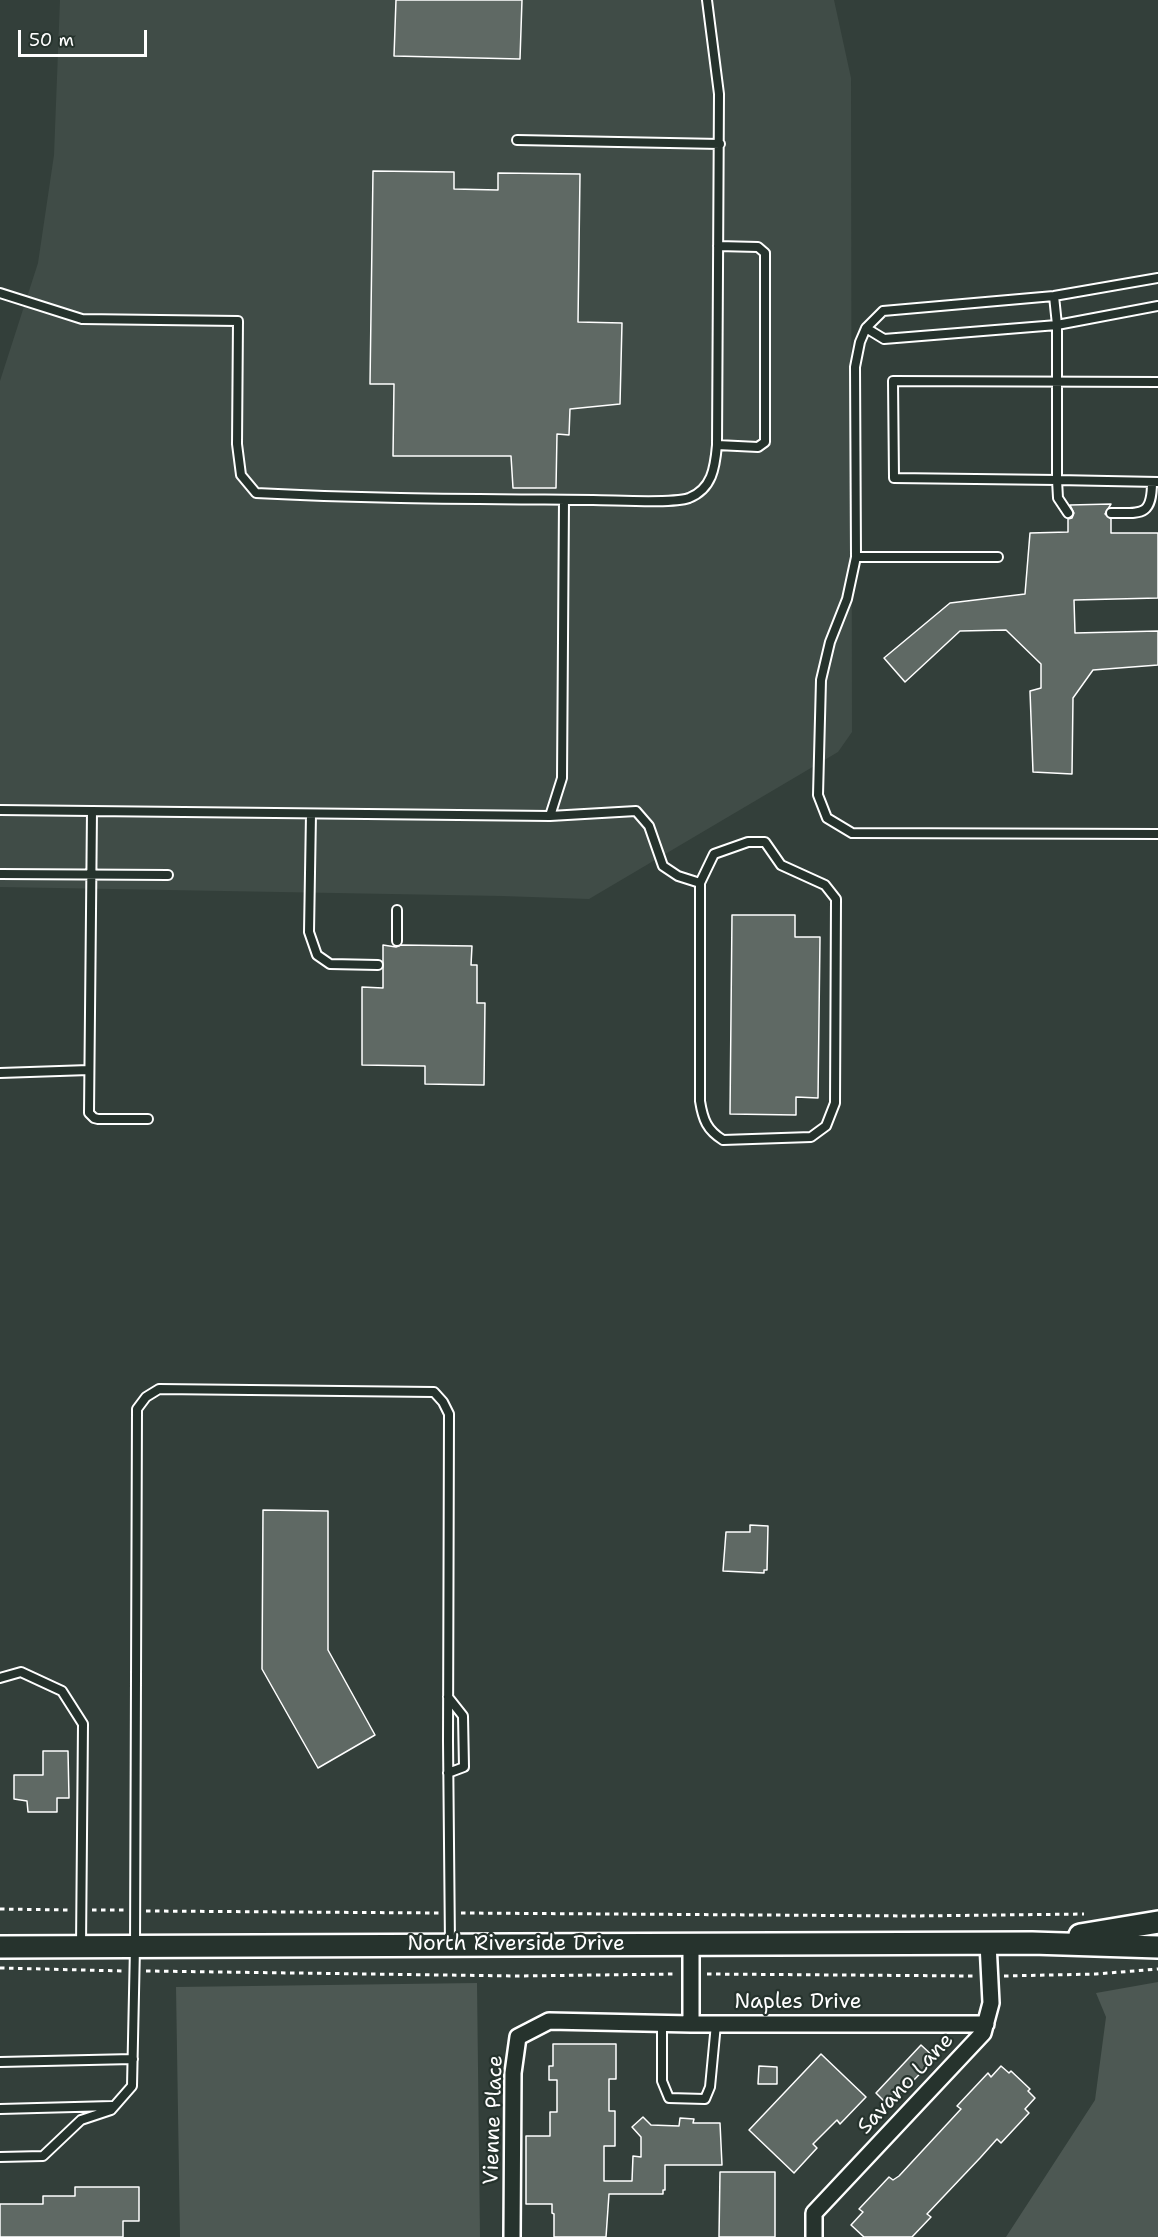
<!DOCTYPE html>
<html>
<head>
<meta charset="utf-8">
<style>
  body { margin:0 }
  #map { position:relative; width:1158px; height:2237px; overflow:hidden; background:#333f3a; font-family:"Shantell Sans",sans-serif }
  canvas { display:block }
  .scale { position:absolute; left:18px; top:30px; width:129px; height:27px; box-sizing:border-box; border:3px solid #fff; border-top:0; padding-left:8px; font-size:18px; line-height:21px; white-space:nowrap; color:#fff; -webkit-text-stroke:4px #26332d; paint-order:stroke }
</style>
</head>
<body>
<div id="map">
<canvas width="1158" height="2237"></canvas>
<div class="scale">50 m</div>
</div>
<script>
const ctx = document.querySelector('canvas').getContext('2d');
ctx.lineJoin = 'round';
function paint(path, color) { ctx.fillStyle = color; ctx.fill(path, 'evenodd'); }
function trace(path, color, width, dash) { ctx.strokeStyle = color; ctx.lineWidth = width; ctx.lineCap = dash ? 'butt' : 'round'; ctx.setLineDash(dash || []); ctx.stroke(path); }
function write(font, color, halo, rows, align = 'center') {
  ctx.font = font + ' "Shantell Sans",sans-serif'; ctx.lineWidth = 4.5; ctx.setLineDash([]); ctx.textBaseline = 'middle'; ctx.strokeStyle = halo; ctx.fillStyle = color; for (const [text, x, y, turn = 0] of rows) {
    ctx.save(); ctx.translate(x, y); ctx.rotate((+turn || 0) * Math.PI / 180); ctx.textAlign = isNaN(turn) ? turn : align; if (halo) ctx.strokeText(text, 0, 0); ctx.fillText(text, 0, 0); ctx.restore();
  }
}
const built = new Path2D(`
  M60,0H834L851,78L852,732L838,752L589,899L502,896L0,887V381L38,263L54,155Z`);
const green = new Path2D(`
  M1158,1982V2237H1006L1095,2100L1106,2017L1096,1993Z
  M477,1983L480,2237H180L176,1987Z`);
const building = new Path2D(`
  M396,0H522L520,59L394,56Z
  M373,171L454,172V189L498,190V173L580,174L578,322L622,323L620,404L570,409L569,435L557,434L556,488H513L511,456H393L394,384H370Z
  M1111,504L1105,514L1111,519V533H1158V598L1074,600L1075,633L1158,631V665L1093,670L1073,698L1072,774L1033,772L1030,691L1041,688V664L1006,630L960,631L905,682L884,658L950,603L1025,594L1030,533L1068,532V519L1072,518L1074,513L1070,505Z
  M732,915H795V937H820L818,1098L796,1097V1115L730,1114Z
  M383,945L396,947L401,945L472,946L471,965H477V1003H485L484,1085L425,1084V1066L362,1065V987L383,988Z
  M263,1510L328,1511V1650L375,1735L318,1768L262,1669Z
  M750,1525L768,1526L767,1570H764V1573L723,1571L726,1532H750Z
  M43,1751H68L69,1798H57V1812H28L27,1801L14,1799V1775H43Z
  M553,2044H616V2079H609V2111H615V2146H604V2181H632L633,2156L641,2157V2137L632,2127L643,2117L651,2125L679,2126L680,2118L694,2119L693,2123H720L722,2165H665V2190H663V2194H609L606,2237H554V2214L552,2213V2204H526V2136H550V2112H557V2080H549V2066H553Z
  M921,2045L935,2058L889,2106L876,2093Z
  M821,2054L866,2097L840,2124L837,2120L813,2144L817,2148L794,2173L749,2130Z
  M759,2066L777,2067V2084H758Z
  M1001,2066L1009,2073L1011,2071L1030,2089L1028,2091L1035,2098L1025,2109L1029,2113L1001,2143L997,2139L980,2158L927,2214L931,2217L912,2237H864L851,2225L863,2212L859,2209L889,2177L893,2180L899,2176L961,2109L957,2106L988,2073L991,2077Z
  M720,2172H775V2237H719Z
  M75,2187H139V2221H123V2237H0V2204H43V2196H75Z`);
const path = new Path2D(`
  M0,1909L70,1910
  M92,1910H124
  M146,1911L439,1913
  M461,1913L913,1916L1084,1914
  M0,1968L124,1971
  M146,1971L517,1976L676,1974
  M707,1974L973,1976
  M1004,1976L1096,1974L1158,1969`);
const lane = new Path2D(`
  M517,140L720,144
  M1158,278L1054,296L883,311L866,328L884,339L1057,325L1158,306
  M0,293L82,319L238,321L237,444L241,475L256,493C368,499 481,499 593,500C615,500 672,504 689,498C712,489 715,468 717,445L719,94L707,0
  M1054,296L1057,325V480L1158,482
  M866,328L860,342L855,367L856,557L847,599L830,642L821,680L818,795L827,818L852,833L1158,834
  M717,445L758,447L765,442V253L758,247L718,246
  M1068,513L1058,498L1057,480L894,478L893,381L1158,382
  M1111,513C1141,513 1152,517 1152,482
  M856,557H998
  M0,810L550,816L636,811L649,826L663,866L678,876L700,883
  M92,811L89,1113L94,1118L98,1119H148
  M311,814L309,932L317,955L330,964L378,965
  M550,816L562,778L564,500
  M748,842H765L781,865L825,885L836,899L835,1103L826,1126L811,1137L723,1140C707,1130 703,1120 700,1101V883L714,854Z
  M0,874L168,875
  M397,941V910
  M0,1073L89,1070
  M0,1678L21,1672L62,1691L83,1724L81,1946
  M448,1697L463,1716L464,1767L448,1773
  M662,2024V2081L669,2098L705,2099L710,2087L716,2024
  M0,2062L133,2059
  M0,2109L112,2106
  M0,2157L43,2156L81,2120L111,2110L132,2086L135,1947L137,1409L146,1397L159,1389L434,1392L443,1402L449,1414L448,1741L450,1945`);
const street = new Path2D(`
  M691,1944V2024
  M512,2237L513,2073L518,2037L549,2021L691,2024H986
  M814,2237V2213L983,2033L991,2003L988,1943`);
const secondary = new Path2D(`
  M1080,1935L1158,1922
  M0,1947L1032,1943L1158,1947`);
const streetNames = [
  ["North Riverside Drive",516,1945],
  ["Naples Drive",798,2003],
  ["Savano Lane",906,2084,-47],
  ["Vienne Place",494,2120,-88]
];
paint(built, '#404c47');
paint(green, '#4d5853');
paint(building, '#5f6964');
trace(building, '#fff', 1.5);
trace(lane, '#fff', 12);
trace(street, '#fff', 20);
trace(secondary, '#fff', 26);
trace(path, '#fff', 3, [4.5, 4.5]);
trace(lane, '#26332d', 8);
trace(street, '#26332d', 15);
trace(secondary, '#26332d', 21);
write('21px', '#fff', '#26332d', streetNames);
</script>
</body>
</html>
